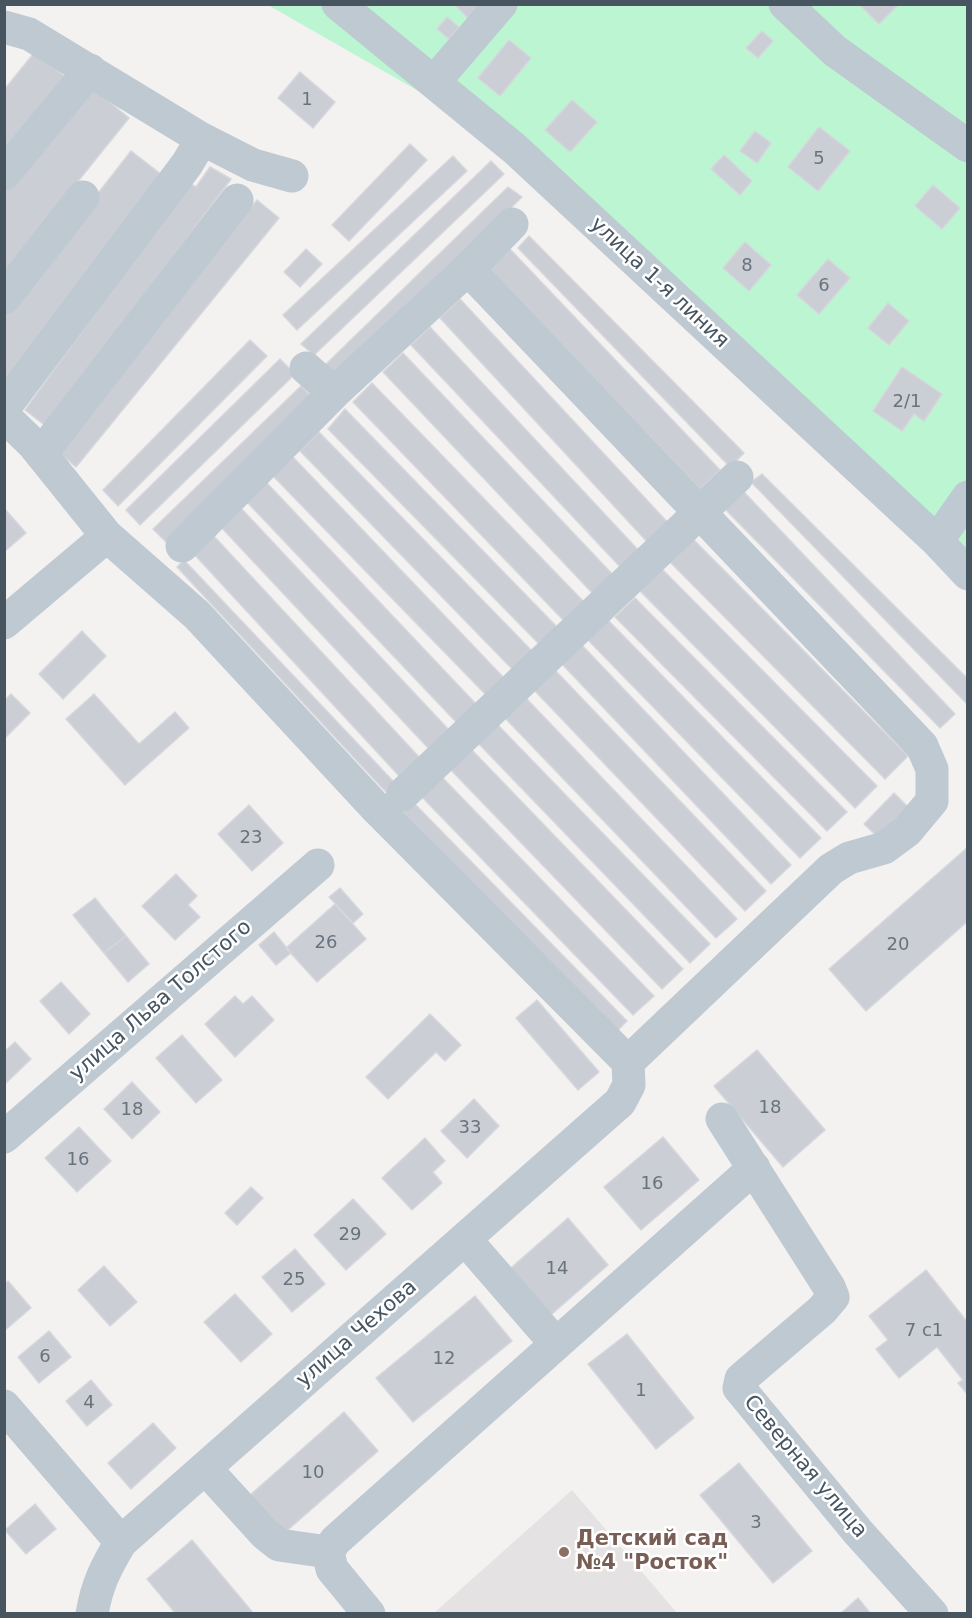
<!DOCTYPE html>
<html>
<head>
<meta charset="utf-8">
<style>
  body { margin:0 }
  #map { position:relative; width:972px; height:1618px; overflow:hidden; background:#f4f1f1; font-family:"DejaVu Sans",sans-serif }
  canvas { display:block }
  .frame { position:absolute; inset:0; border:6px solid #475561; pointer-events:none }
</style>
</head>
<body>
<div id="map">
<canvas width="972" height="1618"></canvas>
<div class="frame"></div>
</div>
<script>
const ctx = document.querySelector('canvas').getContext('2d');
ctx.lineJoin = 'round';
function paint(path, color) { ctx.fillStyle = color; ctx.fill(path, 'evenodd'); }
function trace(path, color, width, dash) { ctx.strokeStyle = color; ctx.lineWidth = width; ctx.lineCap = dash ? 'butt' : 'round'; ctx.setLineDash(dash || []); ctx.stroke(path); }
function write(font, color, halo, rows, align = 'center') {
  ctx.font = font + ' "DejaVu Sans",sans-serif'; ctx.lineWidth = 5; ctx.setLineDash([]); ctx.textBaseline = 'middle'; ctx.strokeStyle = halo; ctx.fillStyle = color; for (const [text, x, y, turn = 0] of rows) {
    ctx.save(); ctx.translate(x, y); ctx.rotate((+turn || 0) * Math.PI / 180); ctx.textAlign = isNaN(turn) ? turn : align; if (halo) ctx.strokeText(text, 0, 0); ctx.fillText(text, 0, 0); ctx.restore();
  }
}
const education = new Path2D(`
  M572,1490L677,1613H434Z`);
const green = new Path2D(`
  M268,5H967V585L532,156Z`);
const building = new Path2D(`
  M454,4H480L471,21Z
  M859,4H899L879,24Z
  M447,17L459,27L449,39L437,29Z
  M762,31L773,41L758,58L746,48Z
  M509,40L531,58L500,96L478,78Z
  M34,53L67,78L4,158V90Z
  M300,72L335,102L313,128L278,98Z
  M90,86L129,118L4,273V192Z
  M572,100L597,122L570,152L545,130Z
  M819,127L850,151L818,191L788,167Z
  M755,131L771,143L757,163L740,151Z
  M410,144L427,160L349,241L332,225Z
  M131,151L166,178L8,381L4,378V314Z
  M724,155L752,181L740,195L711,169Z
  M453,156L467,171L297,330L283,315Z
  M491,161L504,174L314,355L301,344Z
  M210,167L231,179L47,427L25,410L189,183L196,187Z
  M933,185L960,208L942,229L915,206Z
  M508,187L522,197L336,380L322,368Z
  M257,200L279,218L76,467L54,448Z
  M529,236L744,453L730,467L518,248Z
  M745,242L771,265L749,291L723,268Z
  M509,248L720,470L700,489L489,268Z
  M306,249L322,264L300,287L284,272Z
  M828,259L850,278L819,314L797,295Z
  M460,299L672,527L651,546L440,318Z
  M888,303L909,321L889,345L868,328Z
  M430,327L642,554L624,571L411,345Z
  M250,340L267,356L118,506L103,490Z
  M403,353L616,578L596,597L383,372Z
  M280,359L295,374L140,525L126,510Z
  M902,367L942,394L924,421L914,414L902,431L873,411Z
  M372,383L587,605L567,624L353,402Z
  M301,386L315,400L167,543L153,529Z
  M345,409L561,631L542,647L328,429Z
  M319,432L534,653L515,672L300,451Z
  M293,457L506,680L488,697L273,476Z
  M762,474L968,679V705L751,482Z
  M266,482L477,705L458,724L246,501Z
  M744,492L955,714L940,728L724,508Z
  M239,506L449,730L429,749L219,525Z
  M4,508L26,533L4,552Z
  M212,534L420,758L400,777L192,552Z
  M693,539L908,756L885,779L670,562Z
  M184,560L394,782L385,791L177,567Z
  M662,569L877,786L855,808L640,591Z
  M635,598L847,812L827,831L615,617Z
  M607,619L821,838L800,858L586,638Z
  M82,631L106,656L63,699L39,674Z
  M580,643L791,865L771,884L560,662Z
  M554,669L766,891L745,911L533,689Z
  M11,694L30,713L4,739V701Z
  M94,694L139,744L175,712L189,728L125,785L66,719Z
  M525,697L737,919L716,938L504,717Z
  M496,723L710,944L690,963L477,742Z
  M470,748L683,969L662,989L449,768Z
  M440,775L654,996L633,1015L419,794Z
  M894,793L909,808L880,839L864,824Z
  M412,801L627,1021L615,1033L402,811Z
  M249,805L283,843L252,871L218,834Z
  M968,847V921L866,1011L829,969Z
  M176,874L197,896L188,905L200,917L175,940L142,906Z
  M340,888L363,914L353,923L329,897Z
  M95,898L126,936L104,953L73,915Z
  M335,904L366,939L317,982L286,948Z
  M274,932L291,953L276,965L259,945Z
  M126,936L149,964L128,982L104,953Z
  M61,982L90,1014L69,1034L40,1001Z
  M235,996L243,1004L252,996L274,1020L235,1057L205,1024Z
  M537,1000L599,1072L578,1090L516,1018Z
  M430,1014L461,1045L445,1061L436,1052L388,1099L366,1077Z
  M182,1035L222,1080L196,1103L156,1058Z
  M15,1042L31,1059L4,1085V1052Z
  M757,1050L825,1130L783,1167L714,1086Z
  M132,1082L160,1112L132,1139L104,1109Z
  M474,1099L499,1126L467,1158L441,1131Z
  M79,1127L111,1161L77,1192L45,1158Z
  M663,1137L699,1180L641,1230L604,1187Z
  M425,1138L445,1161L433,1172L442,1183L412,1210L382,1178Z
  M251,1187L263,1198L237,1225L225,1213Z
  M353,1199L386,1234L346,1270L314,1235Z
  M568,1218L608,1265L545,1320L505,1273Z
  M295,1249L325,1284L292,1312L262,1277Z
  M104,1266L137,1302L110,1326L78,1290Z
  M926,1270L968,1323V1395L958,1383L963,1380L937,1347L899,1378L876,1349L888,1340L869,1316Z
  M8,1281L31,1308L4,1331V1284Z
  M235,1294L272,1334L241,1362L204,1322Z
  M475,1296L512,1341L413,1422L376,1378Z
  M49,1331L71,1357L39,1383L18,1357Z
  M627,1334L694,1418L656,1449L588,1364Z
  M91,1380L112,1405L87,1426L66,1401Z
  M344,1412L378,1451L282,1535L249,1496Z
  M153,1423L176,1448L131,1489L108,1463Z
  M739,1463L812,1551L773,1583L700,1495Z
  M35,1504L56,1529L26,1554L5,1530Z
  M192,1540L254,1614H176L147,1579Z
  M858,1598L871,1614H840Z`);
const minor = new Path2D(`
  M338,4L515,149L937,541L968,574
  M785,4L835,51L968,146
  M4,27L29,34L202,139L253,165L292,176
  M434,82L501,4
  M4,174L90,70
  M468,269L922,746L932,769V801L907,831L884,848L849,858L831,869L628,1062
  M4,298L83,197
  M306,368L334,393
  M4,408L187,164L202,139
  M4,416L33,444L107,536L197,615L377,809L628,1062
  M41,454L237,200
  M937,541L968,497
  M182,546L334,393L468,269L512,224
  M4,623L107,536
  M402,795L737,477
  M722,1119L829,1287L833,1297L822,1310L741,1379L739,1388L858,1532L932,1614
  M4,1137L318,865
  M465,1239L556,1344
  M4,1406L121,1542
  M205,1468L265,1534L279,1545L328,1552
  M92,1614C97,1584 106,1567 121,1542L620,1102L629,1085L628,1062
  M369,1614L332,1569L328,1552L335,1541L754,1168`);
const markers = [
  [564,1552,6,"#8d6e63"]
];
const numberNames = [
  ["1",307,100],
  ["5",819,159],
  ["8",747,266],
  ["6",824,286],
  ["2/1",907,402],
  ["23",251,838],
  ["26",326,943],
  ["20",898,945],
  ["18",770,1108],
  ["18",132,1110],
  ["33",470,1128],
  ["16",78,1160],
  ["16",652,1184],
  ["29",350,1235],
  ["14",557,1269],
  ["25",294,1280],
  ["7 с1",924,1331],
  ["6",45,1357],
  ["12",444,1359],
  ["1",641,1391],
  ["4",89,1403],
  ["10",313,1473],
  ["3",756,1523]
];
const streetNames = [
  ["улица 1-я линия",659,283,43],
  ["улица Льва Толстого",161,1001,-41],
  ["улица Чехова",357,1334,-41],
  ["Северная улица",805,1467,50]
];
const educationNames = [
  ["Детский сад",576,1540],
  ["№4 \"Росток\"",576,1564]
];
paint(education, '#e5e2e3');
paint(green, '#bcf5d1');
paint(building, '#cbced4');
trace(building, '#d5d7dd', 1.5);
trace(minor, '#bec9d2', 33);
for (const [x, y, r, color] of markers) { const dot = new Path2D(); dot.arc(x, y, r, 0, 2 * Math.PI); ctx.fillStyle = color; ctx.fill(dot); trace(dot, '#fff', 2); }
write('18px', '#68737e', null, numberNames);
write('21px', '#475561', '#fff', streetNames);
write('bold 21px', '#785e54', '#fff', educationNames, 'left');
</script>
</body>
</html>
